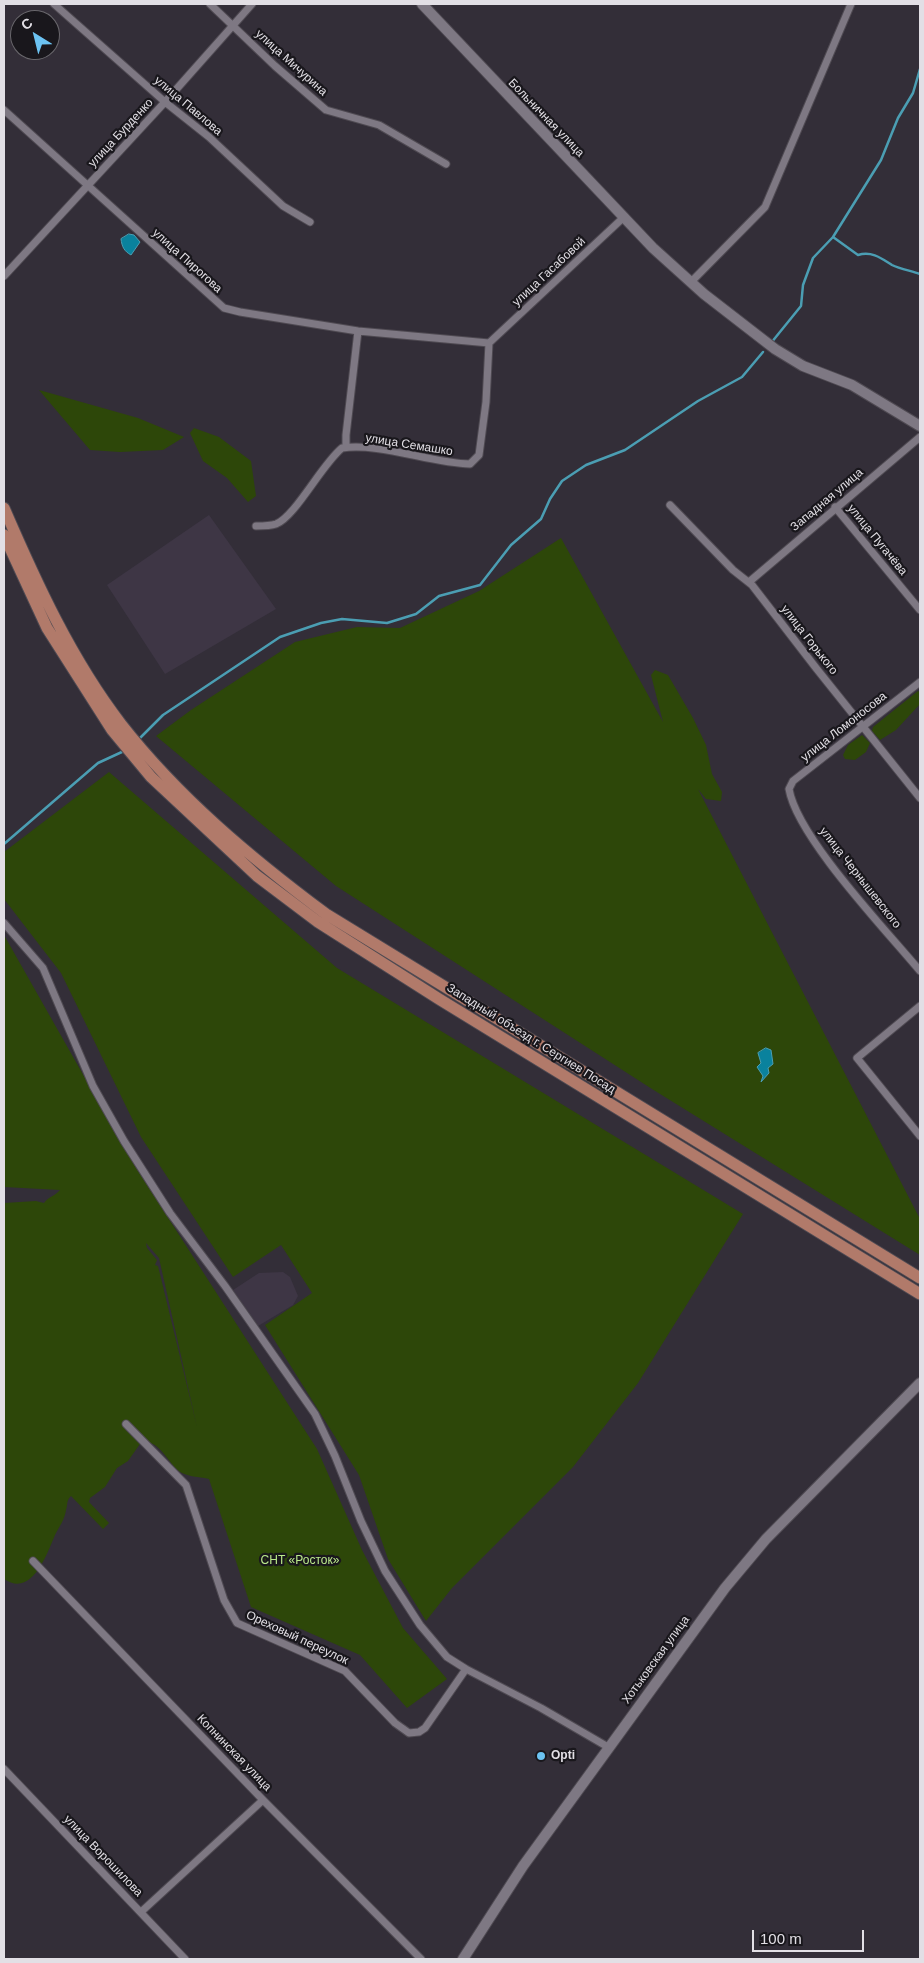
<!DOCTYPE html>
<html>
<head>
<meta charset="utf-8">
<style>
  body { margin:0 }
  #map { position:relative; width:924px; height:1963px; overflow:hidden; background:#332e38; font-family:Arial,sans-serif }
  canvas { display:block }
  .frame { position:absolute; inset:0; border:5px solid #e2dfe5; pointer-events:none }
  .north { position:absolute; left:10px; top:10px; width:50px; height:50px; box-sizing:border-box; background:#19171c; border:1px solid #69676c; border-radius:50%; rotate:324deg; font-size:14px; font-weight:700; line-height:20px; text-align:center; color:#e2dfe5 }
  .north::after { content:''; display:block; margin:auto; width:18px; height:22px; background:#6cc3f2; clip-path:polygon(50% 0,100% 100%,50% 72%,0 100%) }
  .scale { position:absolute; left:752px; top:1930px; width:112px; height:22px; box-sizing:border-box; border:2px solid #e2dfe5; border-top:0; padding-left:6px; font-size:15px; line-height:18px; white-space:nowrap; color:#e2dfe5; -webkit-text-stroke:4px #19171c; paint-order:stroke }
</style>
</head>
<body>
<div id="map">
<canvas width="924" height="1963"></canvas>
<div class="frame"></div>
<div class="north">С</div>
<div class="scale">100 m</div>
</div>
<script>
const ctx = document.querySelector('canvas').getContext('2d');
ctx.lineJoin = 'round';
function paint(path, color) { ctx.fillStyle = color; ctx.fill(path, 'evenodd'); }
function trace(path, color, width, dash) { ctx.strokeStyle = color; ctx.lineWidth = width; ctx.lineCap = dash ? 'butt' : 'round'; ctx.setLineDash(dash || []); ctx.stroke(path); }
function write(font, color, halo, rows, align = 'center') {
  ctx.font = font + ' Arial,sans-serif'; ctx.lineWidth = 4.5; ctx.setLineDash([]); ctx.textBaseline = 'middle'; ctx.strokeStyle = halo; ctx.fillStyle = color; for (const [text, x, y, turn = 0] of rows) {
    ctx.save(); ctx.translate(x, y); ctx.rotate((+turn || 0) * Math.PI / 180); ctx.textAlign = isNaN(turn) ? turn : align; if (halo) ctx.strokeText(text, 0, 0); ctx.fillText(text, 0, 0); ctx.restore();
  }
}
const built = new Path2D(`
  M209,515L276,609L165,674L107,585Z
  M283,1272L290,1277L298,1296L293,1305L258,1326L233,1290L259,1273Z`);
const green = new Path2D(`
  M39,390L138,418L184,437L163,450L120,452L90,450Z
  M194,428L219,437L251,461L256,496L248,502L227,478L203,461L190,433Z
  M561,538L663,722L651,675L655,670L668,675L693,718L706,745L712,774L722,792L721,801L706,799L698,789L920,1219V1255L652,1089L336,886L156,736L191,710L295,642L357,627L400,628L479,591Z
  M918,691L920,692V704L896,730L880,740L872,731L873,727Z
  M862,735L870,743L866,752L855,760L845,759L843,755L848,745Z
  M109,772L337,968L743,1214L638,1383L573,1467L452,1588L426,1621L388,1559L359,1475L265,1325L312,1293L281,1245L233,1277L141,1137L61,973L4,899V852Z
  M4,935L136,1168L317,1449L362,1550L403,1628L447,1679L407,1708L360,1655L251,1607L209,1479C201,1477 190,1477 182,1473C169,1467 159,1435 140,1444L128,1461L117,1468L105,1487L90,1498L89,1502L109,1523L103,1529L71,1496C66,1501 68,1504 66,1510C65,1519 59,1527 55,1535C47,1554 32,1598 4,1579V1203L36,1201L44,1203C48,1197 55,1196 60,1190L4,1187ZM146,1243L159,1258L197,1427L158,1266L155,1265L157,1260L147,1248Z`);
const water = new Path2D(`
  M129,234L134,235L140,242L131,255C124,251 122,247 121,239Z
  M766,1048L771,1050L773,1064L768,1068L769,1073L761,1082L763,1076L757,1067L761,1063L758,1053Z`);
const stream = new Path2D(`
  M833,237L858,255C872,251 881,258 892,265C900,269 912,271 920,274
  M771,343L801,306L803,285L813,258L833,237L881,160L898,118L913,93L920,69
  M138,740L163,715L280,637L321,623L342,619L387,623L416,614L439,596L480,585L511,545L541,519L550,499L562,481L586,465L625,450L698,401L742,377L763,352
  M4,844L98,763L124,751`);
const street = new Path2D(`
  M54,4L165,102L209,137L283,206L310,222
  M210,4L275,66L326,110L379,125L446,164
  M4,110L224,308L240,312L358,331L489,343
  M4,276L165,102L252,4
  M691,282L765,207L851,4
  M489,343L624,217
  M346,447V435L358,331
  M670,505L733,570L752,585L816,668L920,798
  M835,507L920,610
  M256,526C262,526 270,526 276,524C295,517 322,464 342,448C378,442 431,463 470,464L479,455L486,402L489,343
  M749,582L920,437
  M920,682L793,781L789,789C797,837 886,930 920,971
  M4,923L43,968L93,1086L124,1141L170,1213L225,1286L315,1414L335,1456L361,1521L385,1571L420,1625L447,1657L466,1669L541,1708L608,1747
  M920,1006L857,1058L920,1136
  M126,1424L186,1485L224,1600L237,1623L345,1671L395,1723L409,1733L419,1732L425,1728L466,1669
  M33,1561L263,1800L421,1959
  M4,1769L185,1959
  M141,1912L263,1800`);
const secondary = new Path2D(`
  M422,4L653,248L704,294L775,349L803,366L852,385L920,426
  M463,1959L523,1866L725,1588L766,1539L920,1383`);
const primary = new Path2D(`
  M4,508C36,582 71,659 121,724C179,798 251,858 326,914L920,1278
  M4,535L47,628L112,730L151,777L257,876L318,922L439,999L920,1294`);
const markers = [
  [541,1756,5,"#6cc3f2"]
];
const streetNames = [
  ["улица Мичурина",291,63,42],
  ["улица Павлова",188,106,40],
  ["Больничная улица",546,118,46],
  ["улица Бурденко",121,133,-47],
  ["улица Пирогова",187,261,42],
  ["улица Гасабовой",549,272,-43],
  ["улица Семашко",409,445,9],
  ["Западная улица",827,500,-40],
  ["улица Пугачёва",877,540,51],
  ["улица Горького",809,640,52],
  ["улица Ломоносова",844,727,-38],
  ["улица Чернышевского",860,878,52],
  ["Западный объезд г. Сергиев Посад",531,1039,32],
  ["Ореховый переулок",297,1638,25],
  ["Хотьковская улица",656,1660,-54],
  ["Копнинская улица",234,1753,46],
  ["улица Ворошилова",103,1856,46]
];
const parkNames = [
  ["СНТ «Росток»",300,1561]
];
const poiNames = [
  ["Opti",551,1756]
];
paint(built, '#3e3645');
paint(green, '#2d4709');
paint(water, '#0a829d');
trace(water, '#4b9eb3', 1);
trace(stream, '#4b9eb3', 2.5);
trace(street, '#4f4a52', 9);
trace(secondary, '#4f4a52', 12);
trace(primary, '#4f4a52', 13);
trace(street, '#7e7883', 7);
trace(secondary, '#7e7883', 10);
trace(primary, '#b17a6a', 11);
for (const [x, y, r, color] of markers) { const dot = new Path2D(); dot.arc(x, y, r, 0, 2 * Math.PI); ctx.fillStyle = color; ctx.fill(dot); trace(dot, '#19171c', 2); }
write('12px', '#e2dfe5', '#19171c', streetNames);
write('12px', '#bae88b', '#19171c', parkNames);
write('bold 12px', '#e2dfe5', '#19171c', poiNames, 'left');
</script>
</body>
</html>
